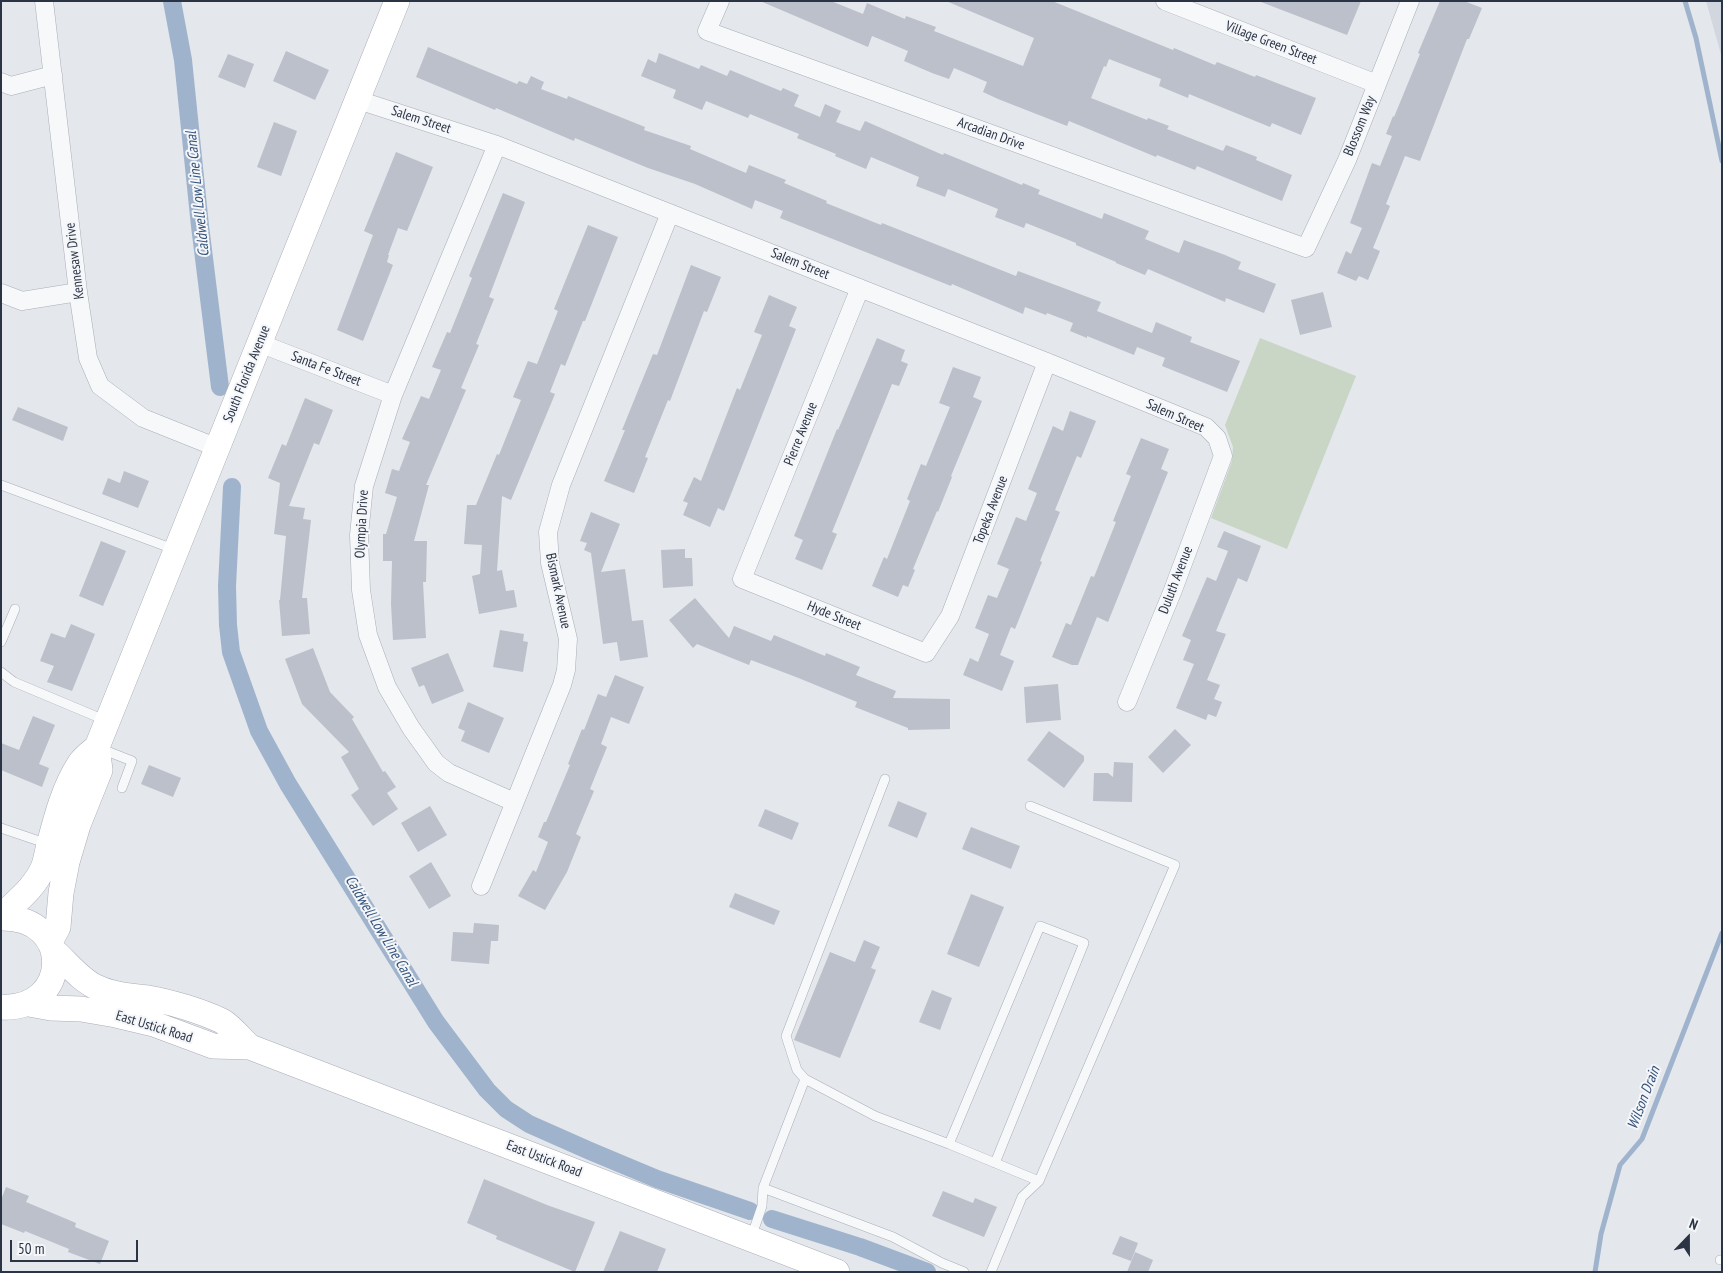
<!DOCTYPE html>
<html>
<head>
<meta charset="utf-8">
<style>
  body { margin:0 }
  #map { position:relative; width:1723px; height:1273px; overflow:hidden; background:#e4e7ec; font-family:"PT Sans Narrow",sans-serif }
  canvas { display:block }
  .frame { position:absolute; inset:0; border:2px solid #2b3445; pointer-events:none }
  .north { position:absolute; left:1663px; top:1213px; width:50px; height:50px; -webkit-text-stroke:4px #f4f6f9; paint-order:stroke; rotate:22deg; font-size:14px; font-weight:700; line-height:20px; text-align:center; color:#2b3445 }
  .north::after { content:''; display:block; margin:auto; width:18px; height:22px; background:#2b3445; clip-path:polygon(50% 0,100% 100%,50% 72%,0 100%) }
  .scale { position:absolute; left:10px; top:1240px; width:128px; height:22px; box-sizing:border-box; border:2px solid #2b3445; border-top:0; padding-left:6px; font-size:15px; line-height:18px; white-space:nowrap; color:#2b3445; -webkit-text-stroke:4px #f4f6f9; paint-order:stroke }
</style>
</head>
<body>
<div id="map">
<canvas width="1723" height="1273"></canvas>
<div class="frame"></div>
<div class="north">N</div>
<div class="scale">50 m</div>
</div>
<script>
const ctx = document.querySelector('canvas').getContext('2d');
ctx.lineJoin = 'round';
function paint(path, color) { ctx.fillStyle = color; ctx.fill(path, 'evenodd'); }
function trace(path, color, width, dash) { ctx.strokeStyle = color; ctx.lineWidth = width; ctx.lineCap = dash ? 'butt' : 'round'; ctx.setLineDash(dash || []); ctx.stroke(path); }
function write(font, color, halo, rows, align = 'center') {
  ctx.font = font + ' "PT Sans Narrow",sans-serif'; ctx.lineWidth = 4; ctx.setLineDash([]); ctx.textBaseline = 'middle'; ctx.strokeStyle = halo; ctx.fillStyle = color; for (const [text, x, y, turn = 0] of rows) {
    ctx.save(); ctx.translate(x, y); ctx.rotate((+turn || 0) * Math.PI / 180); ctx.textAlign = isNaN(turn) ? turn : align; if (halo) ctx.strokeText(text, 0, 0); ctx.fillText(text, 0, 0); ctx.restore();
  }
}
const built = new Path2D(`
  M1706,1H1722V58Z`);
const green = new Path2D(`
  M1260,338L1356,376L1287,549L1211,518L1232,461L1233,447L1225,425Z`);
const stream = new Path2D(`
  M1685,1L1696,38L1722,161
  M1595,1272L1601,1234L1620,1165L1642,1139L1722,933`);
const canal = new Path2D(`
  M172,1L183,60L200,226L220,387
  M232,487L227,586L228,625L231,652L259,731L288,784L436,1022L487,1090L506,1109L529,1124L590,1151L657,1179L750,1211
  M772,1219L860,1247L927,1272`);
const building = new Path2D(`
  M760,1H831L863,14L867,3L905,19L906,16L936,27L934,31L1023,66L1034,38L946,1H1052L1173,50L1174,48L1215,65L1217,62L1255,77L1256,75L1316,98L1301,135L1272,123L1270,127L1189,94L1188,98L1159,86L1161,79L1109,59L1106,67L1104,66L1091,98L1147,120L1148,118L1169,126L1167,129L1223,151L1226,145L1257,157L1256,160L1292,175L1282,201L1197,166L1195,170L1157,155L1156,157L1069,121L1067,126L998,99L983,92L987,82L954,68L949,79L932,73L904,61L908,51L872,36L868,47Z
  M1361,1L1347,35L1261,2V1Z
  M1440,1H1464L1482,8L1469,39H1467L1420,161L1405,156L1386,204L1390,206L1373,248L1380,251L1368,280L1359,276L1356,281L1337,273L1346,251L1351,254L1362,228L1350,223L1372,163L1380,166L1392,136L1386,134L1393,116L1394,117L1420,54L1418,53Z
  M428,47L517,84L519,81L527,84L531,76L544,82L541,89L567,99L568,96L645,127L644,130L691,146L690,149L746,173L749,165L786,180L784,183L827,201L826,203L881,225L882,223L1016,276L1018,271L1101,302L1097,311L1152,333L1156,322L1192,337L1190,342L1240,361L1227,392L1162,366L1165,358L1137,347L1134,355L1087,336V338L1070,331L1073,323L1047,313L1046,315L1025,307L1023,314L952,284L951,286L780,218L783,211L755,200L752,209L695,184L648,168L575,138L574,141L496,108L495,110L416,77Z
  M286,51L329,70L315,100L273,81Z
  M659,53L699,69L701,65L727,76L730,70L781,91L783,88L799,95L794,106L820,117L825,104L841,111L836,122L860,131L865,121L943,155L944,153L1022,185L1023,183L1040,190L1038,194L1102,219L1104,213L1149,231L1145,239L1179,253L1184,240L1225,255L1241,262L1238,269L1276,284L1264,313L1226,298L1225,302L1148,269L1145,275L1116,263V262L1076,245V243L1026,223L1024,228L995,217L998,209L948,189L945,197L916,186L919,177L871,157L866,169L835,156L836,154L797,138L799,134L750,114L748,118L706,101L702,110L673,98L676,90L641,76L648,59L656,63Z
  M228,54L254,64L245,88L218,77Z
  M274,122L297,131L281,176L257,167Z
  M396,152L433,167L407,231L398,228L388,255H389L387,262L393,265L363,341L337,330L373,235L364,231Z
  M503,193L525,202L489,297L494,299L476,344L479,345L461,388L466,390L426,485H429L414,541H427L426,582H423L426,638L393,640L391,604L392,561H383V534H386L397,497L385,493L392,469L399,471L410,442L402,439L421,396L429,399L441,370L432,367L447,332L450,333L472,278L469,276Z
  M588,225L618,237L585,321H583L565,366L561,364L550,392L555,394L511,500L502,496L497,571L502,570L506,591L514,590L517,607L479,614L472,576L480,574L482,545L464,544L467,505H476L497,454L499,455L521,400L513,397L528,361L537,364L558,311L554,309Z
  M691,265L721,277L707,312L704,311L670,401L668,400L645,457L648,458L634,493L604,481L625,430H622L639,388L653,354L657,355Z
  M1323,292L1332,327L1300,335L1291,300Z
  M769,295L797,307L789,326L796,329L731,494L724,511L718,508L710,527L683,515L688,503L683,501L694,477L701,481L737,388L740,390L762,335L754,332Z
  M877,338L905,350L901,361L908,364L899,386L892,384L832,532L837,534L822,570L795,559L803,540L794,536L837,429L838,430Z
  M953,367L981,377L973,397L982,401L951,476L952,477L938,512L937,511L913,569L915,570L908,587L903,585L898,597L872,586L884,557L887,559L910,501L907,499L921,464L926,466L950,407L939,403Z
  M305,398L333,410L319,445L314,443L289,506L305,508L303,519L311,520L302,598H307L310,634L282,636L279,600H280L286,536L274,534L280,483L268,478L282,444L286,446Z
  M18,407L68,427L63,441L12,420Z
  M1070,411L1096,421L1081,458L1077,456L1055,510L1060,512L1040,561L1042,562L1015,629L1011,627L1000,655L1014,661L1002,691L963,675L970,658L978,662L989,634L975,628L988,595L997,598L1009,569L997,564L1016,517L1026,521L1037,493L1028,489L1053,426L1063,431Z
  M1141,438L1169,449L1161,469L1168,472L1108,622L1097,617L1078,665H1072L1052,657L1066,623L1071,625L1091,576L1094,577L1116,522L1113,521L1131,476L1126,474Z
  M124,471L149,481L138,508L102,494L108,478L120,483Z
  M591,512L620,524L601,572L625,569L632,621L643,620L648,657L620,661L617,642L603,644L591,553L584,550L587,543L580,541Z
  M1224,531L1261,546L1247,582L1238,578L1216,631L1226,634L1207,680L1220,685L1214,699L1222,702L1216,717L1208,714L1206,720L1176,708L1194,664L1183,660L1191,640L1182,636L1207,577L1216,581L1228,551L1217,547Z
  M101,541L126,551L103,606L79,596Z
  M685,549V558H692L693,586L663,588L661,550Z
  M695,598L729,638L734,626L771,641L774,635L825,656L826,653L860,667L856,675L896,691L893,698L950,699V729L908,730V728L855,707L857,702L796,677L751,660L749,665L697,644L693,648L669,620Z
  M71,624L95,634L72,691L47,682L54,666L40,661L51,633L65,638Z
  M500,630L524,634L523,641L528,642L523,672L493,667Z
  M313,648L330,692L354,717L352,719L383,772L385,771L396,787L387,793L398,809L373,826L351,795L359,789L341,757L349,752L302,704L285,659Z
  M448,653L464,691L432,704L424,685L419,687L411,668Z
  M615,675L644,687L629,724L611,717L601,744L607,747L590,789L594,791L576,834L581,837L567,872L545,910L518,896L533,870L536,872L548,842L538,837L544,822H546L570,765L568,764L582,729L584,730L598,694L606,697Z
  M1058,684L1061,720L1026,723L1024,687Z
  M468,702L504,718L489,753L461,741L465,731L458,728Z
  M33,716L55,725L39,764L49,768L42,787L1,770V743L19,750Z
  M1175,729L1191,745L1163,773L1148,757Z
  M1049,731L1084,756V761L1064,788L1027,760Z
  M1114,762L1133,763L1132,802L1093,801L1094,773H1108L1113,777Z
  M149,765L181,778L173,797L141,784Z
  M898,801L927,813L917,838L888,826Z
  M430,806L447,835L418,852L401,823Z
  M765,809L799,823L792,840L758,826Z
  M971,827L1020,846L1011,869L962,849Z
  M431,862L451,896L429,909L409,876Z
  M735,893L780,911L774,925L729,907Z
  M971,894L1004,907L979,967L947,954Z
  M474,923L499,925L498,941H491L489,964L451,961L453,932L473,933Z
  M864,940L880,947L871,968L876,970L840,1058L794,1040L830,952L855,962Z
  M932,990L952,998L940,1030L919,1022Z
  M484,1179L547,1205L595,1222L575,1272L496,1239L497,1236L467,1223Z
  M6,1187L29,1196L26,1202L76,1223L75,1227L109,1241L100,1264L68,1252L69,1249L25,1231L24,1233L1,1224V1200Z
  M943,1191L973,1203L975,1198L997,1207L984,1237L932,1216Z
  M620,1231L666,1249L657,1272H603Z
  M1120,1236L1138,1243L1131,1261L1112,1254Z
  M1135,1252L1153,1260L1148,1272H1127Z`);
const lane = new Path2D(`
  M1,485L176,550
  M1,642L15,609
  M1,672L14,682L107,721
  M99,748L132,761L122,788
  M1,828L48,844
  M805,1079L875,1116L949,1144
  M995,1163L1084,943L1040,926L949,1144L1039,1181
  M763,1188L893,1237L942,1263L964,1272
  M751,1238L762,1206L763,1188L805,1079L797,1070L786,1036L885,779
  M1720,1260H1722
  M991,1272L1022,1197L1039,1181L1175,865L1030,806`);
const street = new Path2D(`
  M44,1L78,292L88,358L100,386L143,418L218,448
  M720,1L707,31L1306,248L1347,160L1410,1
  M1165,1L1377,84
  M1,82L11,86L53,75
  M358,100L497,145L1047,362L1206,427L1217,438L1223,456L1173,590L1127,702
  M497,145L393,395L364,486L359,535L361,590L368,635L387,687L411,728L436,763L449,773L514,802
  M860,288L742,579L926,653L950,616L1047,362
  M1,293L22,301L78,292
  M259,343L393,395
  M481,886L562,685L566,670L568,639L550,563L548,532L561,485L670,213`);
const secondary = new Path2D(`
  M1,917C16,901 34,889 43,868C46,861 47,852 49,845C56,818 64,787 80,763C84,757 91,752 97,747L397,1
  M1,918C74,916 71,1011 1,1007
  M50,942L58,927L61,893L67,862L78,825L100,770L97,747
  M53,950C67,962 79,979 96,987C112,995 131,996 148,998C171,1002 201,1011 222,1021C232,1027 241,1039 250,1047
  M29,1004L51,1008L81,1009L116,1015L154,1024L213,1046L250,1047L837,1272`);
const streetNames = [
  ["Village Green Street",1271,43,21],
  ["Salem Street",421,120,18],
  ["Blossom Way",1360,126,-68],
  ["Arcadian Drive",991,134,20],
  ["Kennesaw Drive",75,261,-97],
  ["Salem Street",800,264,22],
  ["Santa Fe Street",326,369,21],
  ["South Florida Avenue",247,374,-68],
  ["Salem Street",1175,416,24],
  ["Pierre Avenue",801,434,-68],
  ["Topeka Avenue",991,510,-69],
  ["Olympia Drive",362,524,-87],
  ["Duluth Avenue",1176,580,-69],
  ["Bismark Avenue",558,591,78],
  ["Hyde Street",834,616,22],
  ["East Ustick Road",154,1027,17],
  ["East Ustick Road",544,1159,21]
];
const waterNames = [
  ["Caldwell Low Line Canal",198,194,-96],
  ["Caldwell Low Line Canal",381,931,59],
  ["Wilson Drain",1644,1098,-69]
];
paint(built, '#d2d6de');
paint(green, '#c9d6c5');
trace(stream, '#9fb4cc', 5);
trace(canal, '#9fb4cc', 18);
paint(building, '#bbc0ca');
trace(lane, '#a9aeb7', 10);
trace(street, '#a9aeb7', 19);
trace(secondary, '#a9aeb7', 26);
trace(lane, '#f7f8fa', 9);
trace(street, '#f7f8fa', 18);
trace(secondary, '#fff', 25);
write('14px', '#2b3445', '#f4f6f9', streetNames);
write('italic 15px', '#34527a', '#f4f6f9', waterNames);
</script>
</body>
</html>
